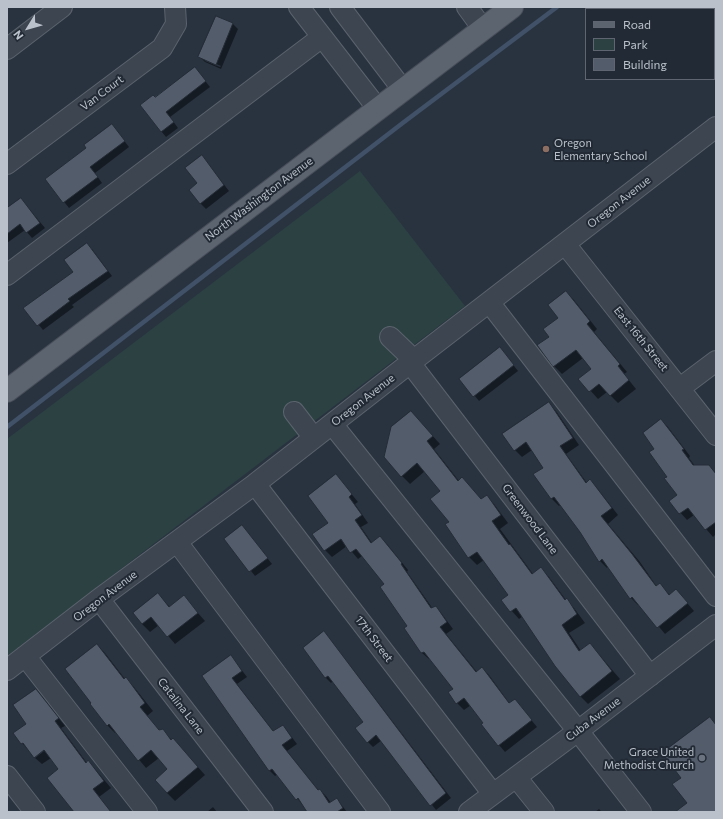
<!DOCTYPE html>
<html>
<head>
<meta charset="utf-8">
<style>
  body { margin:0 }
  #map { position:relative; width:723px; height:819px; overflow:hidden; background:#293340; font-family:Commissioner,sans-serif }
  canvas { display:block }
  .frame { position:absolute; inset:0; border:8px solid #bac1ca; pointer-events:none }
  .legend { position:absolute; left:585px; top:8px; width:130px; height:72px; box-sizing:border-box; background:#222a35; border:1px solid #5f6671; margin:0; padding:5px 7px; list-style:none; font-size:12px; color:#bac1ca }
  .legend li { display:flex; align-items:center; gap:8px; height:20px }
  .legend b { width:20px; border:1px solid #5f6671 }
  .north { position:absolute; left:8px; top:8px; width:40px; height:40px; -webkit-text-stroke:3px #222a35; paint-order:stroke; rotate:233deg; font-size:11px; font-weight:700; line-height:16px; text-align:center; color:#bac1ca }
  .north::after { content:''; display:block; margin:auto; width:14px; height:18px; background:#bac1ca; clip-path:polygon(50% 0,100% 100%,50% 72%,0 100%) }
</style>
</head>
<body>
<div id="map">
<canvas width="723" height="819"></canvas>
<div class="frame"></div>
<ul class="legend">
<li><b style="height:5px;background:#5c6470"></b>Road</li>
<li><b style="height:11px;background:#2c4142"></b>Park</li>
<li><b style="height:11px;background:#535c6a"></b>Building</li>
</ul>
<div class="north">N</div>
</div>
<script>
const ctx = document.querySelector('canvas').getContext('2d');
ctx.lineJoin = 'round';
function paint(path, color) { ctx.fillStyle = color; ctx.fill(path, 'evenodd'); }
function trace(path, color, width, dash) { ctx.strokeStyle = color; ctx.lineWidth = width; ctx.lineCap = dash ? 'butt' : 'round'; ctx.setLineDash(dash || []); ctx.stroke(path); }
function write(font, color, halo, rows, align = 'center') {
  ctx.font = font + ' Commissioner,sans-serif'; ctx.lineWidth = 4; ctx.setLineDash([]); ctx.textBaseline = 'middle'; ctx.strokeStyle = halo; ctx.fillStyle = color; for (const [text, x, y, turn = 0] of rows) {
    ctx.save(); ctx.translate(x, y); ctx.rotate((+turn || 0) * Math.PI / 180); ctx.textAlign = isNaN(turn) ? turn : align; if (halo) ctx.strokeText(text, 0, 0); ctx.fillText(text, 0, 0); ctx.restore();
  }
}
const green = new Path2D(`
  M360,171L465,306L7,656V439Z`);
const shadow = new Path2D(`
  M686,7H716V48L714,49V9H683Z
  M217,17L233,24L238,29L221,69L205,62L200,57ZM205,59L221,66L220,67L205,61Z
  M195,68L210,87L170,117L178,128L166,137L161,131L155,98Z
  M112,125L129,147L95,173L102,183L69,208L46,179L88,148Z
  M202,156L229,191L206,209L201,204L199,184Z
  M21,199L45,228L32,238L25,230L7,243V210Z
  M92,249L112,276L72,305L74,307L43,330L25,308L74,272Z
  M566,292L574,300L597,329L594,332L627,372L624,374L636,389L618,403L607,392L598,399L580,379L592,369L583,358L562,374L554,366L550,337L560,318Z
  M500,348L518,371L479,401L461,379Z
  M549,404L556,411L579,445L566,454L587,483L590,481L597,488L618,515L608,524L640,562L657,587L659,585L670,595L676,590L694,611L665,634L640,604L638,605L631,598L608,567L607,568L600,561L581,531L560,505L559,506L552,499L534,475L544,468L532,450L522,457L515,450Z
  M411,412L440,444L434,449L459,481L462,478L481,500L487,497L494,504L508,523L500,529L533,574L541,569L549,577L566,600L574,608L585,623L569,633L581,651L590,644L620,679L588,704L580,696L523,616L519,619L502,600L509,595L484,560L477,565L469,557L450,522L441,491L425,471L410,484L402,476Z
  M661,420L668,427L690,456L689,458L695,466H709L716,473V534L713,537L694,515L687,520L670,501L678,495L668,477L656,449Z
  M336,475L358,502L355,504L368,523L361,527L372,543L380,537L387,544L408,570L407,572L433,609L436,607L442,614L453,629L446,634L477,672L482,668L489,675L510,704L515,700L537,727L505,752L499,745L471,705L464,710L457,703L449,693L455,689L430,658L429,659L422,653L405,628L408,626L385,584L362,556L358,559L347,546L332,557L325,550L314,534L329,523Z
  M242,526L272,564L255,576L226,539Z
  M158,595L170,607L183,596L205,621L175,644L159,625L150,632L142,624Z
  M329,638L451,798L436,810L382,740L373,747L368,742L364,722L333,681L331,683L326,678L304,648Z
  M97,645L105,653L125,679L134,687L153,711L147,716L160,731L162,730L172,740L173,739L205,775L175,801L167,793L169,769L159,758L146,768L116,732L115,733L107,725Z
  M231,656L247,677L237,684L274,732L283,726L288,732L297,744L287,751L319,791L320,790L326,796L331,803L337,799L347,812H308L278,774L275,776L269,770L203,676Z
  M36,690L65,726L61,728L87,763L88,762L95,769L111,788L99,797L111,812H76L59,770L51,758L42,764L35,758L48,748L29,751L22,743Z
  M213,807L217,812H207Z
  M599,809L602,812H595Z`);
const stream = new Path2D(`
  M7,427L404,122L557,7`);
const building = new Path2D(`
  M216,16L233,23L216,65L198,57Z
  M195,67L206,81L166,112L174,122L161,132L140,105L153,95L155,97Z
  M112,124L125,141L90,167L98,177L63,203L45,179L86,148L84,145Z
  M202,155L224,185L200,204L189,190L197,183L185,168Z
  M21,198L40,223L26,233L20,224L7,234V208Z
  M87,243L108,271L68,299L70,301L37,326L23,308L73,272L64,260Z
  M566,291L590,321L587,324L620,364L618,366L629,380L610,396L599,384L589,392L578,379L591,369L576,350L553,367L537,345L549,337L543,329L558,318L548,305Z
  M500,347L514,365L473,397L459,379Z
  M549,402L573,438L560,446L586,483L590,479L612,508L601,516L632,554L656,586L660,583L669,595L676,589L688,603L657,628L632,597L630,599L602,559L599,562L580,532L554,497L551,499L533,474L543,468L526,442L514,451L502,434Z
  M411,411L433,436L427,441L458,481L462,477L481,499L487,495L501,515L492,521L509,545L510,544L532,574L541,567L565,600L567,598L577,614L562,625L579,651L590,643L612,671L580,697L555,666L516,608L510,612L501,600L508,595L477,552L468,558L445,524L449,522L430,499L440,491L417,463L401,477L384,457L391,427Z
  M661,419L684,449L682,450L693,465H709L716,474V522L705,530L688,508L679,514L669,501L677,495L664,478L667,477L649,452L654,449L643,433Z
  M336,474L352,494L349,497L362,515L355,520L371,543L380,536L402,563L401,564L431,608L436,606L447,622L440,627L476,672L482,667L509,703L515,699L532,720L498,746L481,724L483,723L464,698L456,704L448,692L453,689L424,652L421,653L404,628L407,626L380,587L384,584L356,549L350,553L341,539L324,551L312,534L328,523L308,496Z
  M242,525L268,558L249,572L224,539Z
  M158,593L169,607L184,595L198,613L167,637L151,617L142,624L133,613Z
  M324,631L446,793L430,806L376,735L367,743L355,728L363,722L328,676L325,678L303,648Z
  M97,644L124,679L126,677L145,703L140,707L159,730L163,729L171,740L173,738L198,767L167,793L155,780L167,769L151,750L138,761L109,724L107,726L90,704L91,703L65,669Z
  M231,655L242,671L232,678L273,731L283,725L292,738L282,745L318,790L320,789L329,803L337,798L343,808L337,812H307L298,798L296,800L272,769L269,771L202,676Z
  M36,689L59,718L55,721L86,763L88,760L104,781L93,789L111,812H74L47,778L58,769L44,750L34,758L23,743L21,744L13,733L26,724L13,705Z
  M710,717L716,725V812H675L687,803L672,784L681,778L662,753Z`);
const minor = new Path2D(`
  M299,7L378,109
  M340,7L403,90
  M467,7L483,29
  M7,49L62,7
  M7,164L162,48L176,24L175,7
  M565,244L716,435
  M7,275L322,37
  M489,302L716,596
  M390,337L414,360
  M410,363L650,676
  M680,388L716,361
  M294,412L314,438
  M332,424L578,731L641,812
  M255,484L493,794
  M177,542L380,812
  M99,599L263,812
  M25,656L147,812
  M7,670L99,599L255,484L410,363L716,127
  M7,776L35,812
  M516,777L544,812
  M469,812L578,731L716,625`);
const major = new Path2D(`
  M7,391L512,7`);
const markers = [
  [546,149,4,"#8d6e63"],
  [702,758,4,"#6b7280"]
];
const streetNames = [
  ["Van Court",102,93,-37],
  ["North Washington Avenue",259,199,-37],
  ["Oregon Avenue",619,202,-38],
  ["East 16th Street",641,339,51],
  ["Oregon Avenue",363,400,-38],
  ["Greenwood Lane",530,519,53],
  ["Oregon Avenue",105,596,-37],
  ["17th Street",374,639,53],
  ["Catalina Lane",181,706,52],
  ["Cuba Avenue",593,719,-37]
];
const poiNames = [
  ["Oregon",554,143],
  ["Elementary School",554,156],
  ["Grace United",694,752,"right"],
  ["Methodist Church",694,765,"right"]
];
paint(green, '#2c4142');
paint(shadow, '#0007');
trace(stream, '#415167', 4.5);
paint(building, '#535c6a');
trace(building, '#242c37', 1);
trace(minor, '#5b636d', 22);
trace(major, '#474e59', 24);
trace(minor, '#3d4550', 20);
trace(major, '#5c6470', 22);
for (const [x, y, r, color] of markers) { const dot = new Path2D(); dot.arc(x, y, r, 0, 2 * Math.PI); ctx.fillStyle = color; ctx.fill(dot); trace(dot, '#222a35', 1.5); }
write('11px', '#bac1ca', '#222a35', streetNames);
write('11px', '#bac1ca', '#222a35', poiNames, 'left');
</script>
</body>
</html>
